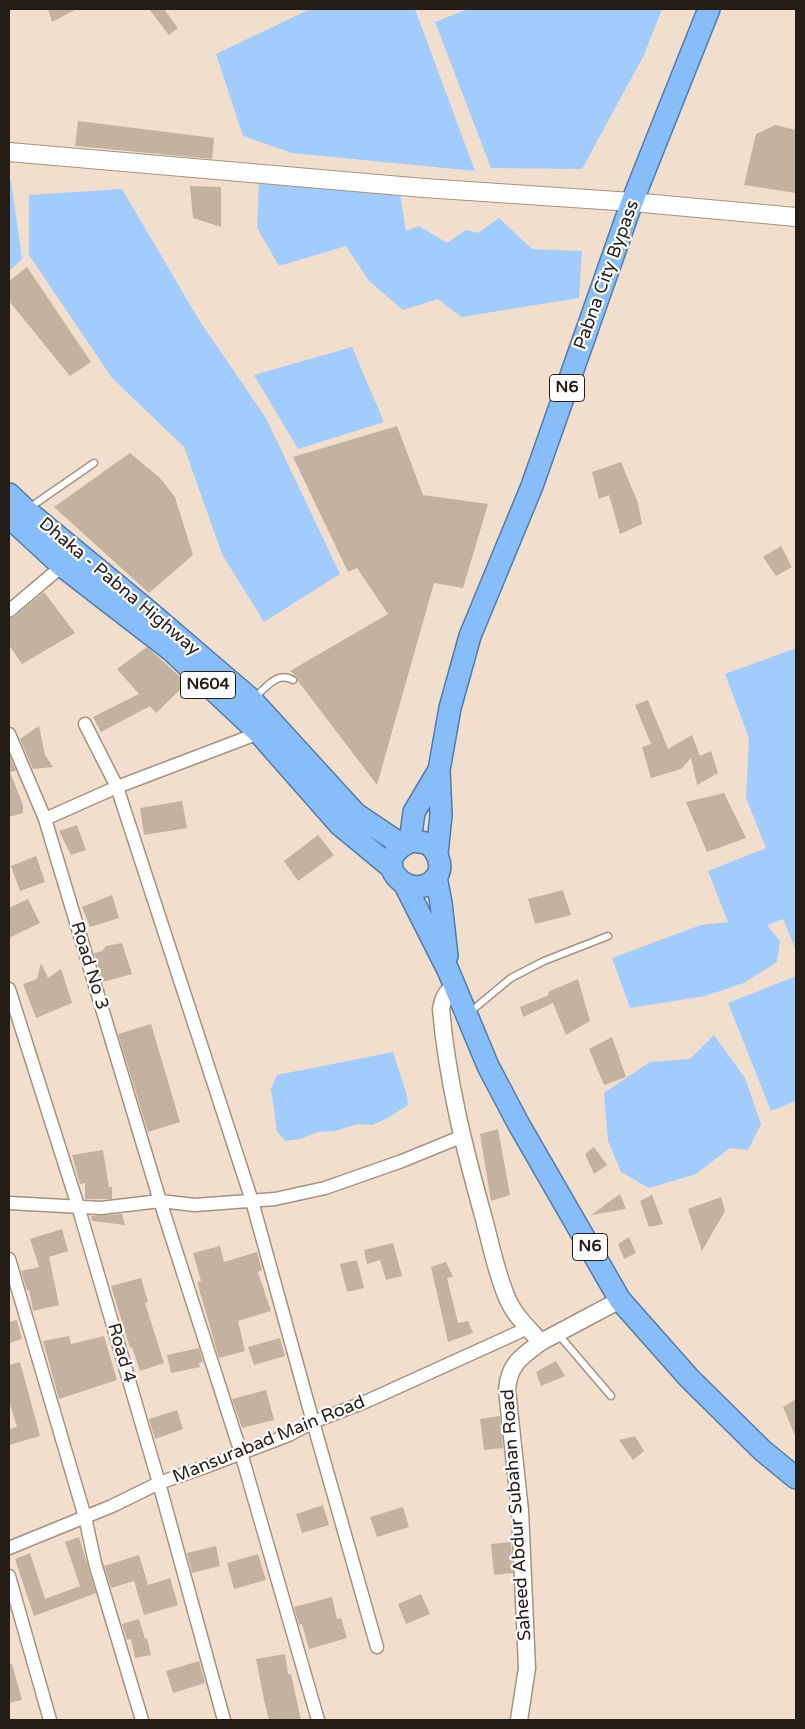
<!DOCTYPE html>
<html>
<head>
<meta charset="utf-8">
<style>
  body { margin:0 }
  #map { position:relative; width:805px; height:1729px; overflow:hidden; background:#f2decc; font-family:"Varela Round",sans-serif }
  canvas { display:block }
  .frame { position:absolute; inset:0; border:10px solid #241d16; pointer-events:none }
</style>
</head>
<body>
<div id="map">
<canvas width="805" height="1729"></canvas>
<div class="frame"></div>
</div>
<script>
const ctx = document.querySelector('canvas').getContext('2d');
ctx.lineJoin = 'round';
function paint(path, color) { ctx.fillStyle = color; ctx.fill(path, 'evenodd'); }
function trace(path, color, width, dash) { ctx.strokeStyle = color; ctx.lineWidth = width; ctx.lineCap = dash ? 'butt' : 'round'; ctx.setLineDash(dash || []); ctx.stroke(path); }
function write(font, color, halo, rows, align = 'center') {
  ctx.font = font + ' "Varela Round",sans-serif'; ctx.lineWidth = 4.5; ctx.setLineDash([]); ctx.textBaseline = 'middle'; ctx.strokeStyle = halo; ctx.fillStyle = color; for (const [text, x, y, turn = 0] of rows) {
    ctx.save(); ctx.translate(x, y); ctx.rotate((+turn || 0) * Math.PI / 180); ctx.textAlign = isNaN(turn) ? turn : align; if (halo) ctx.strokeText(text, 0, 0); ctx.fillText(text, 0, 0); ctx.restore();
  }
}
const water = new Path2D(`
  M310,9H415L475,171L292,153L243,136L216,54Z
  M468,9H662L644,55L582,169L491,168L435,22Z
  M9,181H11L22,259L9,271Z
  M259,183L400,194L406,231L419,226L447,243L466,230L478,233L499,218L532,249L582,251L579,298L461,317L438,299L403,310L369,281L346,246L279,266L257,228Z
  M122,189L199,320L266,418L340,574L264,622L222,554L184,447L112,378L29,255V195Z
  M352,347L384,422L298,449L254,375Z
  M796,648V950L783,919L767,925L780,941L777,962L744,983L705,996L630,1008L612,958L701,925L728,922L708,871L766,848L746,798L749,738L725,674Z
  M796,976V1101L771,1111L728,1003Z
  M714,1035L745,1078L761,1124L748,1150L730,1148L696,1174L649,1188L621,1172L608,1141L604,1093L650,1062L690,1059Z
  M393,1052L407,1095L408,1105L386,1119L372,1125L358,1124L335,1131L318,1132L300,1139L285,1141L277,1131L271,1089L277,1075Z`);
const building = new Path2D(`
  M48,9H77L52,22Z
  M149,9H164L178,28L169,35Z
  M78,121L214,138L212,159L75,146Z
  M775,125L796,130V193L744,185L756,134Z
  M190,186L221,187V227L193,218Z
  M27,267L91,362L70,376L9,301V281Z
  M397,426L423,495L488,504L463,588L434,583L377,785L298,681L297,677L290,671L388,614L357,568L348,572L293,457Z
  M130,453L160,478L175,497L193,555L149,593L54,507Z
  M621,462L638,503L642,524L620,534L609,495L599,499L592,472Z
  M781,546L792,567L776,576L763,557Z
  M44,592L75,633L22,664L9,645V619L14,617Z
  M147,647L187,683L156,713L150,706L101,732L93,717L139,694L117,669Z
  M648,700L668,749L692,735L700,756L711,751L718,773L697,785L691,758L681,769L651,778L642,747L651,744L635,705Z
  M39,726L45,755L53,767L33,769L20,739Z
  M9,754L16,771L10,772L23,805V813L9,817Z
  M724,793L746,838L707,852L686,802Z
  M182,801L187,828L144,835L140,808Z
  M77,825L86,850L71,855L59,831Z
  M318,835L334,855L298,881L284,861Z
  M36,856L45,882L20,891L11,866Z
  M563,890L571,915L535,924L528,899Z
  M112,895L119,918L90,927L82,907Z
  M28,899L40,923L9,938V908Z
  M122,943L132,974L103,982L94,953L102,951L106,946Z
  M41,963L48,978L61,969L72,1003L36,1018L23,984L37,979Z
  M578,979L590,1021L566,1035L553,1003L523,1017L520,1007L549,995L548,992Z
  M151,1024L180,1122L148,1132L118,1034Z
  M612,1037L626,1077L604,1085L589,1049Z
  M498,1129L510,1195L491,1201L480,1134Z
  M594,1147L607,1165L594,1174L585,1154Z
  M103,1150L109,1187H112V1199H85V1183L80,1184L72,1155Z
  M620,1194L626,1209L591,1215Z
  M652,1195L663,1224L649,1227L640,1201Z
  M721,1197L725,1211L702,1251L688,1209Z
  M122,1214L125,1225L92,1221L91,1216Z
  M62,1229L68,1251L49,1257L59,1305L33,1311L29,1290H27L21,1271L39,1267L30,1239Z
  M629,1237L636,1253L624,1259L618,1244Z
  M393,1243L402,1276L386,1280L380,1260L367,1264L364,1250Z
  M220,1246L224,1262L257,1252L262,1270L258,1272L271,1311L238,1321L245,1351L219,1358L197,1282L201,1281L193,1253Z
  M357,1260L364,1288L347,1292L340,1264Z
  M446,1262L453,1277L447,1278L458,1323L468,1321L473,1333L448,1342L431,1267Z
  M141,1278L148,1302L145,1303L164,1363L140,1371L132,1347L130,1348L111,1286Z
  M17,1320L22,1339L9,1343V1322Z
  M69,1336L71,1344L104,1336L117,1380L59,1399L43,1341Z
  M280,1338L285,1356L254,1365L248,1347Z
  M199,1348L203,1362L199,1363L200,1367L171,1373L167,1355Z
  M556,1361L565,1376L541,1386L536,1372Z
  M20,1362L40,1436L9,1445V1429L17,1427L9,1401V1365Z
  M266,1390L274,1420L242,1428L232,1399Z
  M796,1399V1438L783,1407Z
  M177,1410L183,1429L155,1439L149,1419Z
  M500,1416L503,1448L484,1450L480,1419Z
  M635,1436L644,1451L633,1460L619,1440Z
  M323,1505L329,1525L302,1533L296,1514Z
  M403,1507L409,1527L377,1537L370,1517Z
  M79,1537L96,1593L34,1616L15,1559L30,1553L45,1599L80,1586L65,1542Z
  M511,1542L513,1573L494,1575L491,1544Z
  M216,1546L220,1566L192,1573L187,1553Z
  M258,1554L266,1580L234,1589L227,1563Z
  M139,1555L148,1585L170,1578L178,1605L144,1615L134,1581L111,1588L104,1566Z
  M421,1594L430,1614L406,1624L398,1604Z
  M332,1597L337,1619L341,1618L347,1638L309,1649L302,1624L299,1625L294,1607Z
  M139,1619L145,1639L147,1638L151,1655L135,1658L131,1639L127,1640L122,1624Z
  M285,1654L288,1674H291L301,1720H269L264,1700L256,1659Z
  M199,1661L205,1683L173,1693L166,1671Z
  M9,1664H12L22,1700L9,1703Z`);
const service = new Path2D(`
  M29,508L94,463
  M255,697C267,687 277,671 293,680
  M470,1012L511,978L544,961L608,936
  M558,1334L611,1396`);
const minor = new Path2D(`
  M9,611L62,566
  M85,724L117,787L252,1201L313,1422L377,1647
  M9,734L45,819L160,1201L241,1453L318,1720
  M45,819L117,787L259,733
  M9,989L78,1206L159,1483L224,1720
  M9,1203L101,1208L160,1201L195,1205L275,1199L325,1188L402,1161L463,1136
  M9,1259L85,1517L95,1563L142,1720
  M9,1548L112,1506L159,1483L205,1467L289,1435L313,1422L365,1402L528,1328
  M9,1576L50,1720`);
const tertiary = new Path2D(`
  M454,987C445,993 443,999 441,1009C447,1080 465,1151 484,1219C491,1245 497,1276 508,1300C515,1316 529,1329 541,1342C521,1357 509,1364 507,1390L520,1511L527,1668L519,1720
  M541,1342L620,1300`);
const secondary = new Path2D(`
  M9,152L424,188L632,202L796,217`);
const trunk = new Path2D(`
  M9,494L26,510L147,610L252,700L356,814L402,845
  M9,517L62,566L172,651L259,733L340,825L392,868
  M413,841C416,842 421,842 425,843C436,847 444,865 437,876C414,908 362,860 413,841Z
  M410,842L414,812L439,770
  M437,854L441,815L439,770L450,708L470,636L532,486L632,202L709,9
  M436,877L441,903L447,956
  M405,885L448,970L488,1066L518,1123L620,1300L689,1378L763,1451L796,1478`);
const shields = [
  [567,388,35],
  [208,685,55],
  [590,1247,35]
];
const shieldNames = [
  ["N6",567,388],
  ["N604",208,685],
  ["N6",590,1247]
];
const streetNames = [
  ["Pabna City Bypass",607,275,-70],
  ["Dhaka - Pabna Highway",119,587,40],
  ["Road No 3",89,966,73],
  ["Road 4",121,1353,74],
  ["Mansurabad Main Road",269,1440,-22],
  ["Saheed Abdur Subahan Road",517,1515,-94]
];
paint(water, '#a2ccfd');
paint(building, '#c4b2a0');
trace(service, '#a59381', 9);
trace(minor, '#a59381', 15);
trace(tertiary, '#a59381', 19);
trace(secondary, '#a59381', 20);
trace(trunk, '#517baa', 24);
trace(service, '#fff', 6);
trace(minor, '#fff', 12);
trace(tertiary, '#fff', 16);
trace(secondary, '#fff', 18);
trace(trunk, '#87befa', 21);
for (const [x, y, w] of shields) { const box = new Path2D(); box.roundRect(x - w / 2, y - 13.5, w, 27, 4); ctx.fillStyle = '#fff'; ctx.fill(box); trace(box, '#241d16', 1); }
write('bold 16px', '#241d16', null, shieldNames);
write('18px', '#241d16', '#fff', streetNames);
</script>
</body>
</html>
